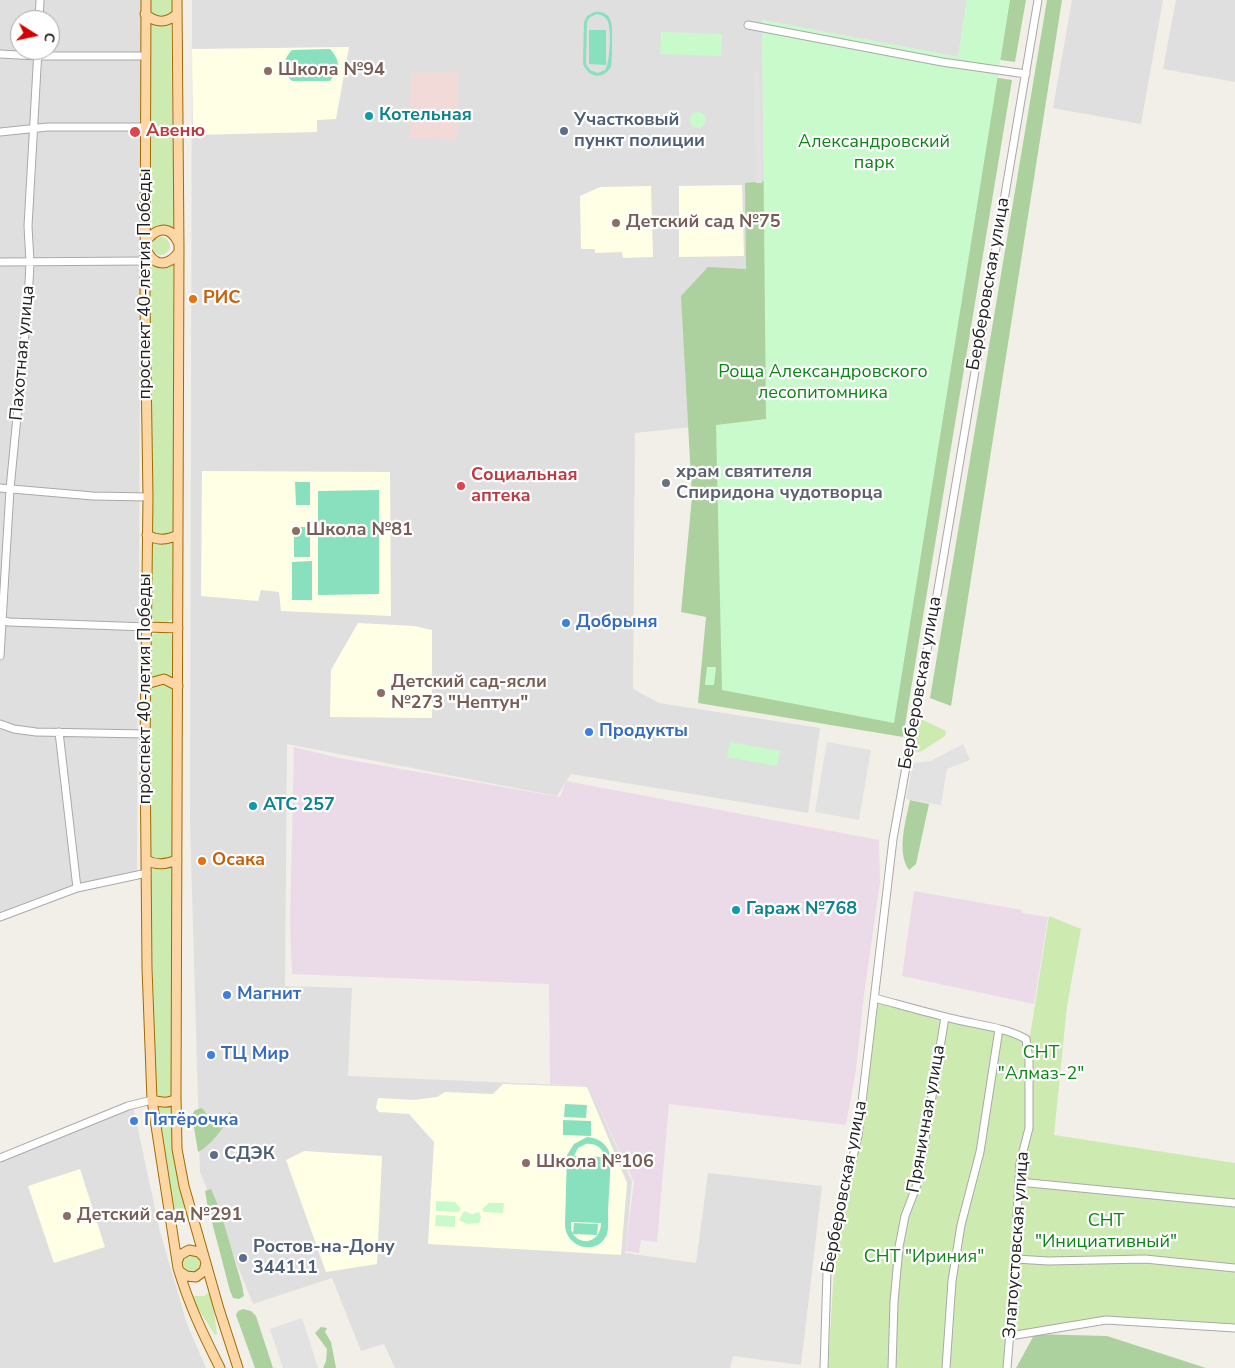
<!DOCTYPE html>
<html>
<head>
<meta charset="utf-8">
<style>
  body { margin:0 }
  #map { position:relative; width:1235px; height:1368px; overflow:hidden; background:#f2efe9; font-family:"Nunito Sans",sans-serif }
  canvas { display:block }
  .north { position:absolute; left:10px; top:10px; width:50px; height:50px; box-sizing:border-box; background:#fff; border:1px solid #a7a7a7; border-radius:50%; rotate:100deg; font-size:14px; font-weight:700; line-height:20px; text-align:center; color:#222 }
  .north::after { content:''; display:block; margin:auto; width:18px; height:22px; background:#d40000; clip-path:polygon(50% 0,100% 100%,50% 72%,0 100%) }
</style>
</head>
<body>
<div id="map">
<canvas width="1235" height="1368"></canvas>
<div class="north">С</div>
</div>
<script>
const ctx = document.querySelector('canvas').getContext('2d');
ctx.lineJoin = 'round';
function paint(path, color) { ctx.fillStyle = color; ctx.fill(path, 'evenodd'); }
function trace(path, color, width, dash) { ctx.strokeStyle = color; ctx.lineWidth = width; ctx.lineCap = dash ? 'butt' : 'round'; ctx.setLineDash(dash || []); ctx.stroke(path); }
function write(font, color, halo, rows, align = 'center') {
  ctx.font = font + ' "Nunito Sans",sans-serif'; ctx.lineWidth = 4.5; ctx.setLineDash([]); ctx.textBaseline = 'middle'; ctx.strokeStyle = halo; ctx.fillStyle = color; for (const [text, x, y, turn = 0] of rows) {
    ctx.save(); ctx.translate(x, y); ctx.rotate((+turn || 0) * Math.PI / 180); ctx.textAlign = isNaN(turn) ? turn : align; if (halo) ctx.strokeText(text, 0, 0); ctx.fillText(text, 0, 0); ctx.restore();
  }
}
const residential = new Path2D(`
  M0,0H141L139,624L6,618L0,615ZM20,20H50V50H20Z
  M192,0H967L958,57L762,20L765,258L748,421L635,433L633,689L659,703L820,728L808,813L571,774L557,796L287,744L285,986L352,988L348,1076L589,1086L632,1181L625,1253L696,1263L708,1173L822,1186L801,1365L733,1356L730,1368H395L384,1344L361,1351L332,1278L253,1304L200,1172L190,821Z
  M1072,0H1163L1141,124L1053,108Z
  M1176,0H1235V82L1163,69Z
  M0,620L138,628L137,877L79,890L0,917Z
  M133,1106L160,1232L187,1324L206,1368H0V1162Z`);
const commercial = new Path2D(`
  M457,72V140L409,138L411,73Z`);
const industrial = new Path2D(`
  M294,747L339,758L560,797L566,781L879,840L880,882L864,995L856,1070L846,1125L669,1104L657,1242L641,1240L639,1253L625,1251L634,1182L589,1086L550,1084L549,984L292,974L290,921Z
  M914,891L1022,910V913L1048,917L1034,1004L902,976Z`);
const education = new Path2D(`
  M349,47L336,119L317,120V132L193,135L192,49Z
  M742,185L744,256L679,257V186Z
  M651,186L653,257L623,258L622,252L595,253V249H581L580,196L600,187Z
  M202,471L390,472L391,616L281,611L279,592L261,590L258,601L201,596Z
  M358,623L414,626L432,630V718L330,717L331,670Z
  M503,1084L587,1087L627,1183L621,1255L428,1244L434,1142L409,1114L379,1112L376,1108L378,1098L414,1100L437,1097L445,1092L493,1094Z
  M304,1151L382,1156L377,1264L326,1272L286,1160Z
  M80,1169L105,1247L54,1263L28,1186Z`);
const grass = new Path2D(`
  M150,0H172V11L170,16L162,20L150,14Z
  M149,20L159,26L171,24L174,231H152Z
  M152 246a9 9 0 1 1 18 0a9 9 0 1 1-18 0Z
  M149,261L173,262V533L161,537L151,533Z
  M151,540L173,541L172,619L163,625L154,621L152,617Z
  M159,632H165L172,635L173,681L152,679L151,635Z
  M162,683L172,687L173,692L172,855L170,859L166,861L150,859L151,690L152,686Z
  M919,718L946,731L945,736L922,751L913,753Z
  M150,866L172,867V1092L171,1096L167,1098L158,1097L156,1093Z
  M1049,916L1081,929L1067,1006L1054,1135L1235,1163V1331L1106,1322L1009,1338L1005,1368H828L836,1236L849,1194L862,1126L877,1000L1017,1035L1030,1036Z
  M157,1104H173L180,1186L188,1220L175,1224Z
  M186,1253L201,1256L202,1268L196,1275L182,1272L180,1259Z
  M211,1291L217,1334L215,1335L190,1296H204Z`);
const forest = new Path2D(`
  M968,0H1026L1015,62L959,54Z
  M1047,0H1062L951,706L930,698Z
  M767,42L1012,80L903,737L698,703L706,617L681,612L692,497L681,296L708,267L746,269L745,183L764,181Z
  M910,800L929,804L916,864L909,870C896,852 906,820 910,800Z
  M202,1108L209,1117L223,1116L230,1112L232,1116C222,1128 212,1145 198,1152L192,1115L195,1110Z
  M211,1189L220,1210L242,1285L244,1296L239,1299L233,1298L230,1291L207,1203L205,1191Z
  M243,1309L251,1311L256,1316L273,1368H255L236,1315L238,1311Z
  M321,1327L327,1328L325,1332L331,1342L336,1368H323L326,1361L327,1349L315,1333Z
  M1032,1334L1107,1336L1206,1368H1016L1033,1337Z`);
const park = new Path2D(`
  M967,0H1010L894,723L722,690L716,425L766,419L762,20L958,57Z
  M661,32L722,34L721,56L660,54Z
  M690 120a8 8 0 1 1 16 0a8 8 0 1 1-16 0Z
  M707,667H716L714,685H705Z
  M730,742L780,751L777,766L727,757Z
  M436,1201L455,1202L461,1209L458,1212L436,1211Z
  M489,1203H504L503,1213L484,1212L482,1209Z
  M464,1211L472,1214L479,1212L481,1217L479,1223L467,1224L459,1220Z
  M436,1215L455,1216V1227L435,1226Z`);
const pitch = new Path2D(`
  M594,12C615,10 612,29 612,43C612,51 612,60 611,67C603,80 589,78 583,64L584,22L587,16ZM597,14C601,15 605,16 607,20C612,26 610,65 605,70L598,73L590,70L586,64L587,22L590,17Z
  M589,30H606V65L589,64Z
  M330,49C341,61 340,69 330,81H292C281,70 282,61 292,50Z
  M295,482H310V505H296Z
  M379,490V594L318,595V491Z
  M294,527H310V557H294Z
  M312,561V600H292V562Z
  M565,1104L587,1105L586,1118L564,1117Z
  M563,1120L591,1121V1136L563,1135Z
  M587,1137C600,1138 608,1145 611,1157C610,1175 609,1193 608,1211C608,1218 609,1227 607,1234C598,1257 565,1248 565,1224L567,1155L574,1144ZM586,1144C596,1143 603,1148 604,1157L574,1156L578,1148ZM571,1222L601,1223C601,1240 584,1248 573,1234L597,1235L598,1224L574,1223L573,1233L571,1230Z`);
const parking = new Path2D(`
  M754,72H759L762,183H756Z
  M827,742L871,750L859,820L815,812Z
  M963,744L970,760L947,769L941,805L906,799L913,763L931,761Z
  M302,1318L318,1368H283L270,1329Z`);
const minor = new Path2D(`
  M39,20L40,0
  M748,25L942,62L1026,74
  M0,54L37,56H145
  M0,132L48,127H146
  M0,262L145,261
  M0,488L93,496L148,497
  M0,620L9,622L147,627
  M0,656L10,489L28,303L30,262L28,226L38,50
  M0,724L14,729L36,732L146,734
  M59,732L77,888
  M0,917L77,888L147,873
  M875,998C901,1005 928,1013 954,1019C978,1025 1004,1027 1026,1039L1029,1060V1128L1020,1163L1017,1214L1016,1259L1007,1368
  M0,1158L128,1106L152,1100
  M1019,1182L1235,1203
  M1016,1259L1048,1261L1145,1259L1235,1268
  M1010,1336L1106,1320L1235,1328
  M824,1368L827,1273L839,1215L858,1136L893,839L937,595L1038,0
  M892,1368L894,1302L899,1247L905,1216L918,1182L945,1017
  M946,1368L952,1281L961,1225L980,1152L999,1029`);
const major = new Path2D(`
  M146,0L145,302L148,497L145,746L147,968L152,1100L178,1268C189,1305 203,1334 220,1368
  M177,0L179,247L176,1095L177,1149L184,1186L219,1309L238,1368
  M145,14C156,23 166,24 177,14
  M145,243C155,228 169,224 178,242
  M146,249C154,267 168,267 179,252
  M147,535C158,541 167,540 178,535
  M147,627L178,628
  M146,684L164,679L178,686
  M146,860C157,866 166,864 177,860
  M152,1100C161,1102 168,1104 176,1099
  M177,1262L180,1255L189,1250L199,1252L204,1257
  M179,1271L186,1276L196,1277L204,1271L206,1263`);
const markers = [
  [268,71,5,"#8d6e63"],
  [369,116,5,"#0f9aa8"],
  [564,131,5,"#5c6f8a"],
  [135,132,6,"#e0444e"],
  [616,223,5,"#8d6e63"],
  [193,299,5,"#e8710a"],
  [666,483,5,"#6b7280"],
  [461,486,5,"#e0444e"],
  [296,531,5,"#8d6e63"],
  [566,623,5,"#3f7fe0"],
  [381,693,5,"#8d6e63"],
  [589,732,5,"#3f7fe0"],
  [253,806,5,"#0f9aa8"],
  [202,861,5,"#e8710a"],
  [736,910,5,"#0f9aa8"],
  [227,995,5,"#3f7fe0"],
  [211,1055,5,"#3f7fe0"],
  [134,1121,5,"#3f7fe0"],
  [214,1155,5,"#5c6f8a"],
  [526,1163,5,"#8d6e63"],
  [67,1216,5,"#8d6e63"],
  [243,1258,5,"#5c6f8a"]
];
const educationNames = [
  ["Школа №94",278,71],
  ["Детский сад №75",626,223],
  ["Школа №81",306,531],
  ["Детский сад-ясли",391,683],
  ["№273 \"Нептун\"",391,704],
  ["Школа №106",536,1163],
  ["Детский сад №291",77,1216]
];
const cultureNames = [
  ["Котельная",379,116],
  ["АТС 257",263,806],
  ["Гараж №768",746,910]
];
const serviceNames = [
  ["Участковый",574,121],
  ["пункт полиции",574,142],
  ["СДЭК",224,1155],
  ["Ростов-на-Дону",253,1248],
  ["344111",253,1269]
];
const healthNames = [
  ["Авеню",146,132],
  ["Социальная",471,476],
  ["аптека",471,497]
];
const parkNames = [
  ["Александровский",874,143],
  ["парк",874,164],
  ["Роща Александровского",823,373],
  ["лесопитомника",823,394],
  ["СНТ",1041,1054],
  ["\"Алмаз-2\"",1041,1075],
  ["СНТ",1106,1222],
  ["\"Инициативный\"",1106,1243],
  ["СНТ \"Ириния\"",924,1258]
];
const streetNames = [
  ["проспект 40-летия Победы",146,284,-90],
  ["Берберовская улица",989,284,-80],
  ["Пахотная улица",23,353,-85],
  ["Берберовская улица",921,683,-80],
  ["проспект 40-летия Победы",146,689,-90],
  ["Пряничная улица",927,1119,-80],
  ["Берберовская улица",845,1187,-79],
  ["Златоустовская улица",1017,1245,-86]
];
const foodNames = [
  ["РИС",203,299],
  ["Осака",212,861]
];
const worshipNames = [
  ["храм святителя",676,473],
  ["Спиридона чудотворца",676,494]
];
const shopNames = [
  ["Добрыня",576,623],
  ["Продукты",599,732],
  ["Магнит",237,995],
  ["ТЦ Мир",221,1055],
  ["Пятёрочка",144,1121]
];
paint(residential, '#e0dfdf');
paint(commercial, '#f2dad9');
paint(industrial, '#ebdbe8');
paint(education, '#ffffe5');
paint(grass, '#cdebb0');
paint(forest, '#add19e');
paint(park, '#c8facc');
paint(pitch, '#88e0be');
paint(parking, '#e2e2e2');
trace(minor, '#a9a9a9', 9);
trace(major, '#a06b00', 11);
trace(minor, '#fff', 7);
trace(major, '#fcd6a4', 9);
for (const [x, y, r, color] of markers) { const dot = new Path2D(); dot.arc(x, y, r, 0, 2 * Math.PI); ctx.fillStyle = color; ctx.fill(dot); trace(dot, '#fff', 2); }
write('bold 18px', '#785e54', '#fff', educationNames, 'left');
write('bold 18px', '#0d838f', '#fff', cultureNames, 'left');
write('bold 18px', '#4e5e75', '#fff', serviceNames, 'left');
write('bold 18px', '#be3a42', '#fff', healthNames, 'left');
write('18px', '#0c8416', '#fff', parkNames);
write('18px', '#222', '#fff', streetNames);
write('bold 18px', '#c56008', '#fff', foodNames, 'left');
write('bold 18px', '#5b616d', '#fff', worshipNames, 'left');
write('bold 18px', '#366cbe', '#fff', shopNames, 'left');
</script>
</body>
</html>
